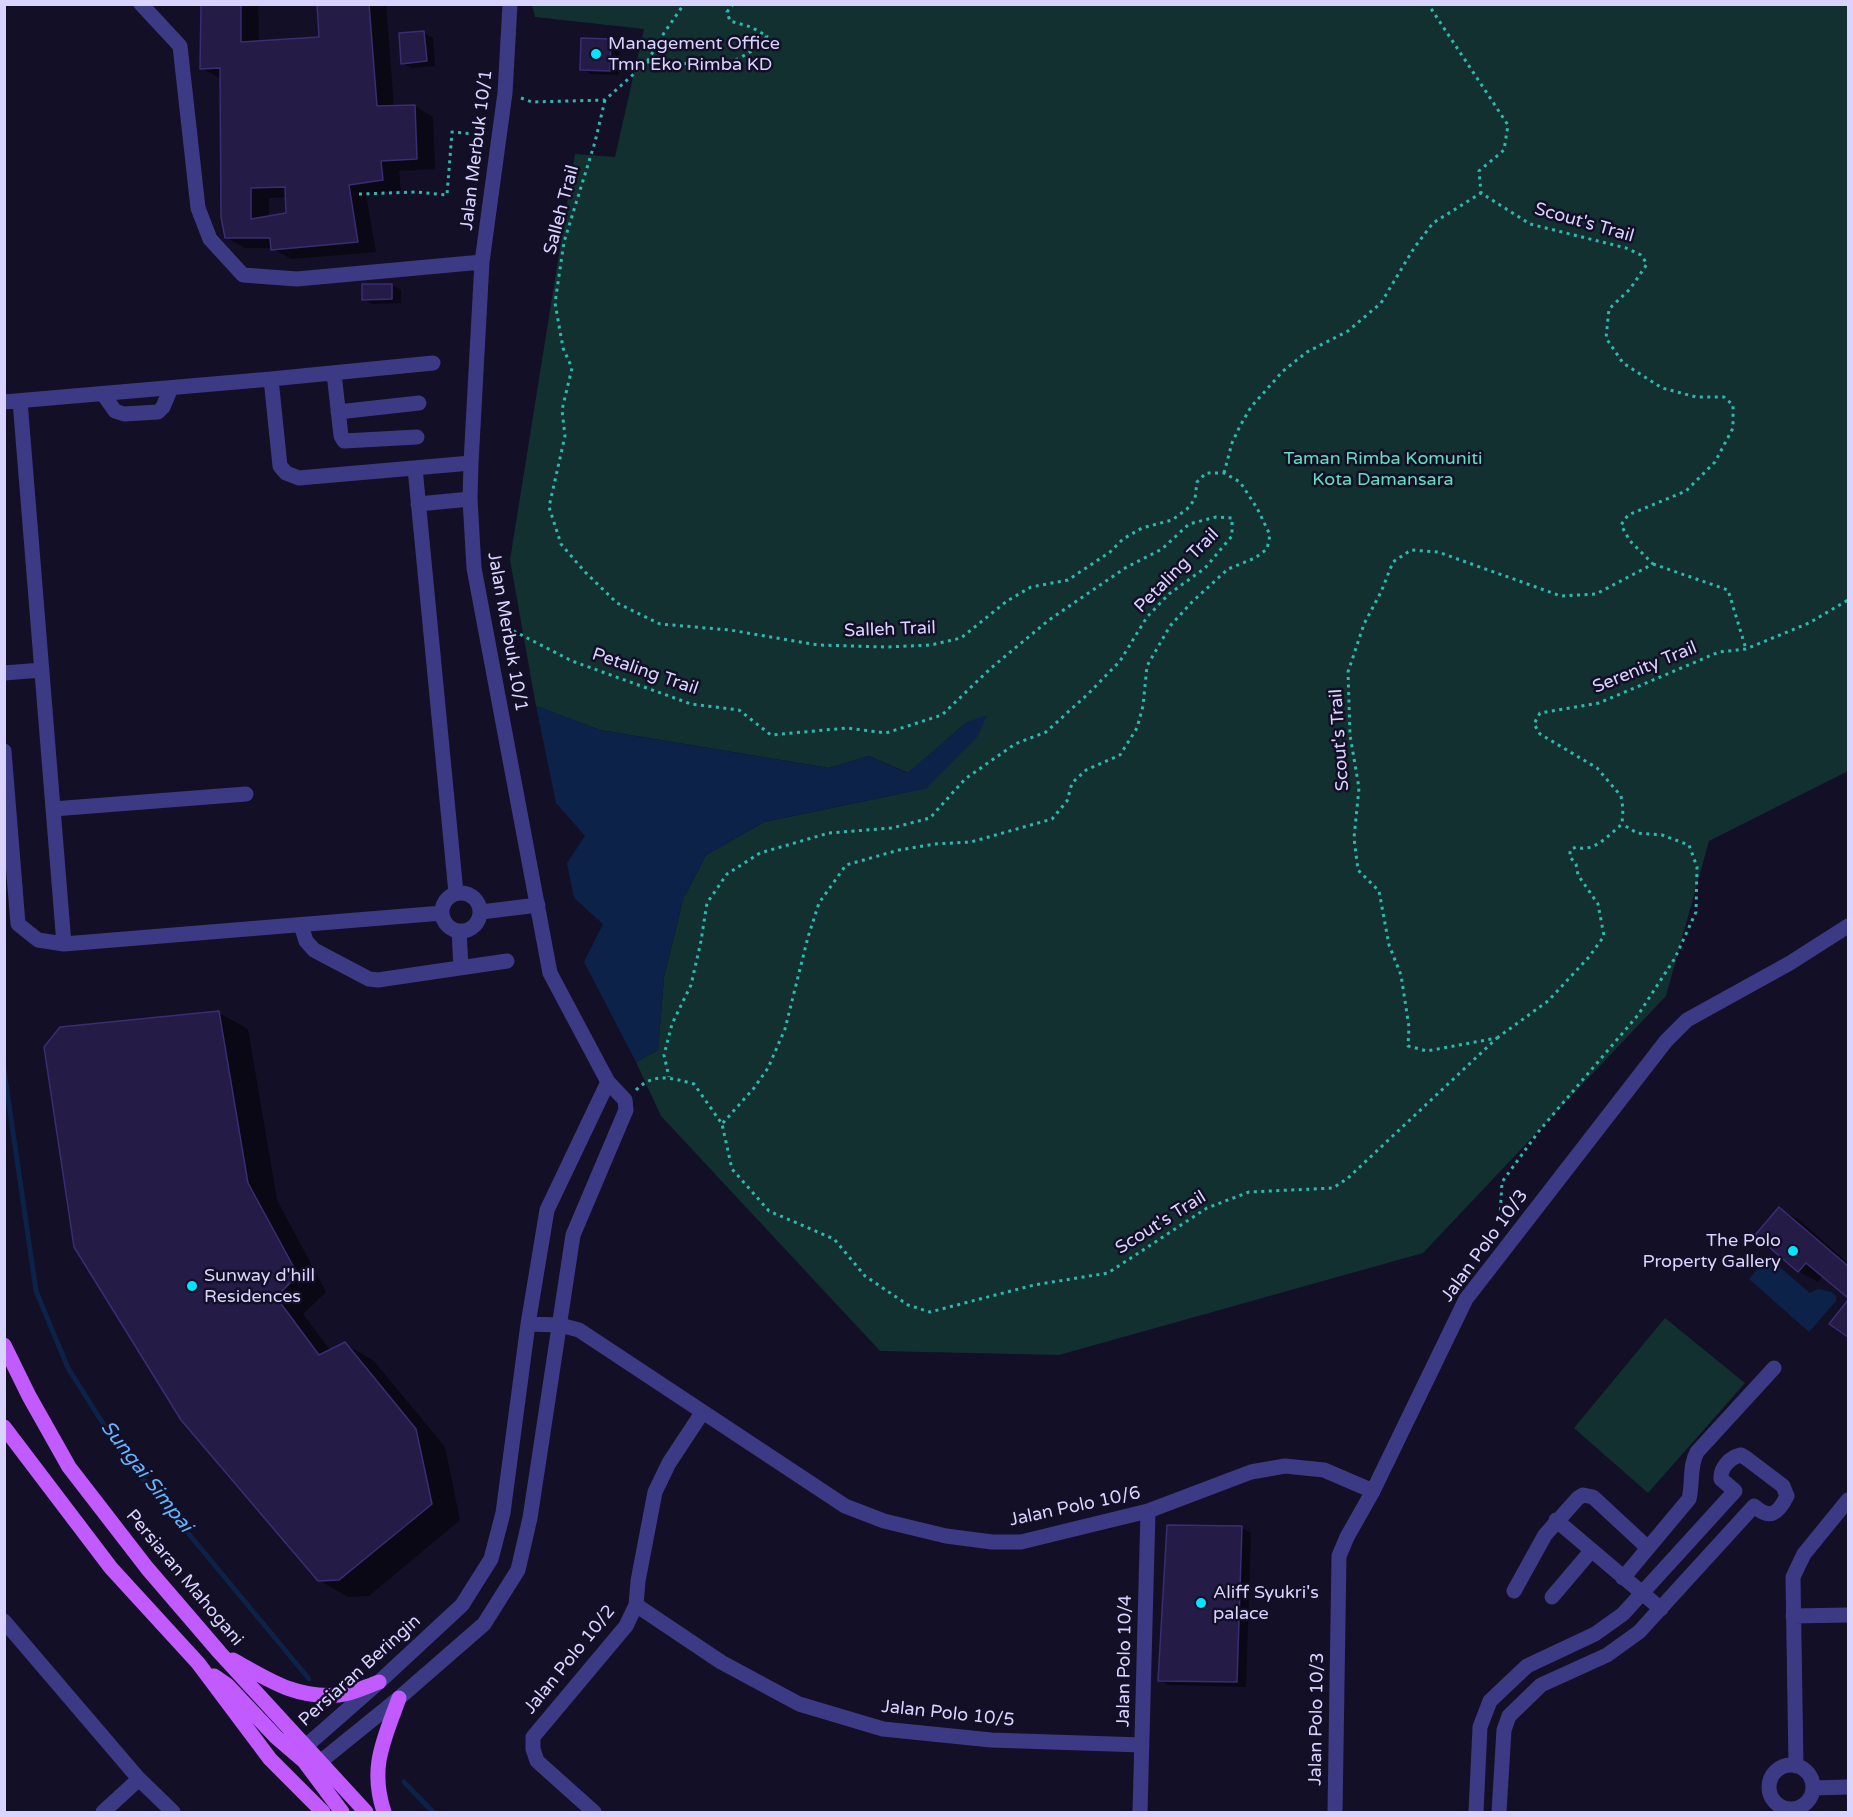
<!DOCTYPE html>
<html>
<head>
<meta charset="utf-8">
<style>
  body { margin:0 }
  #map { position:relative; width:1853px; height:1817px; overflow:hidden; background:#130f26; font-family:"Varela Round",sans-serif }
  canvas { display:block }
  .frame { position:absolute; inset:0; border:6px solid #d9d4ff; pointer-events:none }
</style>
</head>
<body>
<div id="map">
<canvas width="1853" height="1817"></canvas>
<div class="frame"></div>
</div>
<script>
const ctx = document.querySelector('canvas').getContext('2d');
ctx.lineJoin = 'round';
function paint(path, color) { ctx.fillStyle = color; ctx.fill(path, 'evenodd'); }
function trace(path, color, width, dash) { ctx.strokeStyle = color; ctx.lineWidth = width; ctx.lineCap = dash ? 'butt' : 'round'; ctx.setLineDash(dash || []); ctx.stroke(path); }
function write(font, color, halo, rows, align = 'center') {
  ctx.font = font + ' "Varela Round",sans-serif'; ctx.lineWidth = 5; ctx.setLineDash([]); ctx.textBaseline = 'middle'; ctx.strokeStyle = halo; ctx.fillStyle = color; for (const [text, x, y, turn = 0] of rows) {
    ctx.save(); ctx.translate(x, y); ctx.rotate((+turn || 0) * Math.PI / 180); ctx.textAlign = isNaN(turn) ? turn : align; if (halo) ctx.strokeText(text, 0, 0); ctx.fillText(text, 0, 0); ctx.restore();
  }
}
const green = new Path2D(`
  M532,5H1848V771L1709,841L1666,996L1423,1253L1059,1355L880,1351L661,1116L636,1062L658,1050L664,977L683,899L706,855L764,822L927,788L967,722L908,773L869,756L829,768L600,730L536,706L510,560L575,154L615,157L644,29L535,17Z
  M1665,1318L1745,1383L1648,1493L1574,1428Z`);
const water = new Path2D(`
  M536,706L600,730L829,768L869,756L907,773L967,722L987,715L978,736L927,788L764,822L706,855L683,899L664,977L658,1050L636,1062L584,962L603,924L574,898L567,863L585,836L556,803Z
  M1768,1257L1810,1293L1818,1289L1832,1292L1836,1296V1301L1809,1332L1749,1279Z`);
const shadow = new Path2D(`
  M202,4H258L259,43L320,39L318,4H386L394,107L415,106L433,117L435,169L399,171L401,190L366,195L376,252L291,259L272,248H245L227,238L221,79L201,68ZM287,197V214L269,217V198Z
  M424,33L433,38L435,66L412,68L402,63Z
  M610,40L620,46L618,75L591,74L582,69Z
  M392,285L401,290V303L372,304L363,299Z
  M219,1013L248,1029L277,1200L326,1292L303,1314L331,1351L345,1344L374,1361L445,1447L460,1520L369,1596L348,1597L319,1580L183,1419Z
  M1780,1209L1799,1220L1848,1263V1296L1823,1275L1818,1282L1798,1271Z
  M1169,1527L1242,1528L1251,1533L1246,1687L1169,1685L1160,1680Z`);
const stream = new Path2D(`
  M4,1070L36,1291L68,1368L121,1452L309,1679
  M404,1782L433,1812`);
const building = new Path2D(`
  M201,4H241V42L319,37L317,4H369L377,106L415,105L417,159L381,161L383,180L349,185L358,242L271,250L270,238H225L221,217L220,68L200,69ZM285,187L286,213L251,219V188Z
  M424,31L427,61L401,64L399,33Z
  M581,38L611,39L610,71L580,70Z
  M362,284H392V299L362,300Z
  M219,1011L248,1183L298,1275L276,1297L319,1355L345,1342L416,1429L432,1504L339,1580L318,1581L181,1420L74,1247L44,1047L60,1027Z
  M1779,1207L1848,1266V1298L1806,1263L1798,1272L1755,1235Z
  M1848,1300V1337L1829,1324Z
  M1167,1525L1242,1526L1237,1682L1158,1681Z`);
const path = new Path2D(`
  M647,62L727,65L759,47L767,36L751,27L730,21L727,12L733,4
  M521,98L532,102L605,100L647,62L664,33L684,4
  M605,100L595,142L564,242L555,303L563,348L572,368L562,410L565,436L549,507L561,544L584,571L617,603L660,624L730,630L818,645L886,647L931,645L961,638L1007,601L1031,587L1068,580L1110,552L1123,539L1142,528L1172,520L1187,509L1195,499L1197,482L1206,473H1224L1240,482L1257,508L1270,535L1267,549L1255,558L1228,569L1192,602L1170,626L1147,666L1143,706L1137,728L1120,755L1086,770L1072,783L1067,801L1052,819L971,842L935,844L899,850L846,865L819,903L808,937L785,1029L768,1068L754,1088L722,1124
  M359,194L417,192L447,195L452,132L484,135
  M1224,473L1232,443L1240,426L1251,407L1283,371L1307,352L1348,331L1381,303L1414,248L1433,223L1481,193
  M1653,564L1728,590L1746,649
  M500,624L572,661L691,704L739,710L771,735L847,728L886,733L942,715L991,668L1049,620L1125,568L1162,549L1189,524L1216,517L1232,518V536L1205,568L1169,594L1147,617L1120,661L1088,694L1046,732L1015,744L965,779L930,818L892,828L829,833L760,853L727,874L707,903L701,941L691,985L672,1024L664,1055L669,1077
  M1497,1038L1548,1001L1589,957L1604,936L1598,904L1578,875L1576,864L1570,857V850L1576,847C1594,853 1609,835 1622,824L1623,809L1621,796L1597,768L1540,734L1534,724L1540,713L1599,703L1719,652L1746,649L1809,623L1848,600
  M636,1090C654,1072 672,1078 694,1084L722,1124L732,1169L769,1211L834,1239L865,1276L908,1305L930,1312L1034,1285L1108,1273L1207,1208L1249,1192L1333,1188L1348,1178L1497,1038L1427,1051L1408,1046L1409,1027L1401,975L1389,945L1379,891L1358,870L1354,838L1359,788L1350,735L1348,672L1364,624L1381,592L1393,562L1411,550L1438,552L1561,596L1596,594L1653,564L1630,541L1621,525L1628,515L1686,491L1715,462L1733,428V405L1724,397H1696L1662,388L1623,363L1606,338L1609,309L1630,289L1647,264L1641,255L1626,248L1530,224L1481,193L1479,171L1504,150L1508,125L1428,4
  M1505,1224L1500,1216L1502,1182L1539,1131L1638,1015L1675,958L1696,912L1697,867L1689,845L1662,835L1637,833L1622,824`);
const minor = new Path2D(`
  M141,4L180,46L198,208L210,239L243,275L297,279L482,262
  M510,4L505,93L482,262L471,463L470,499L474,568L550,973L608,1082L625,1100L626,1110L573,1235L530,1518L518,1570L484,1624L399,1698L320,1762L304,1761L306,1746L379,1682L462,1605L491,1559L503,1513L528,1324L547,1210L608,1082
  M334,373L341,436L344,441L417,437
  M271,379L433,363
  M103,394L115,411L124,414L158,412L163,407L171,388
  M20,401L64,944
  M4,402L271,379L280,466L286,473L299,478L471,463
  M338,412L419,403
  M415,468L456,893
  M418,504L470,499
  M4,673L42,670
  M4,751L18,924L38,940L64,944L442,913
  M53,809L246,794
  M442 912a19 19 0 1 1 38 0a19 19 0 1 1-38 0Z
  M481,912L538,905
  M301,925L306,941L314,950L369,979L378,980L507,961
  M459,931L461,967
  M528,1324L560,1325L579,1330L845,1506L884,1521L946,1536L992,1542H1021L1148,1511L1251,1472L1285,1466L1324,1470L1373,1491
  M1556,1520L1661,1609
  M1623,1578L1689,1499C1693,1483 1689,1467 1697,1452L1774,1368
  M1514,1591L1545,1535L1578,1498L1583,1495L1593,1497L1648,1548
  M1552,1597L1591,1551
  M636,1605L721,1662L799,1704L883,1729L991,1740L1142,1745
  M1793,1616L1848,1615
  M4,1621L139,1779L173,1812
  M1769 1787a22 22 0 1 1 44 0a22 22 0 1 1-44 0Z
  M1796,1766L1793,1577L1804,1554L1848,1500
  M1813,1788L1848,1787
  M103,1812L139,1779
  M594,1812L537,1761L533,1749V1737L626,1626L636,1605L638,1581L655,1492L669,1463L702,1413
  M1140,1812L1148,1511
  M1335,1812L1339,1556L1347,1537L1373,1491L1466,1299L1666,1041L1687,1020L1790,963L1848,926
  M1476,1812L1480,1727L1490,1701L1527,1666L1595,1634L1623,1614L1735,1491L1721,1479C1720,1468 1730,1457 1741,1455L1746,1458L1783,1486L1787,1496C1778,1514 1770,1520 1754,1506L1639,1632L1607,1655L1541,1685L1509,1716L1504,1730L1499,1812`);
const major = new Path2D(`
  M4,1345L29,1396L69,1467L147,1568L220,1653L366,1812
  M4,1427L111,1568L198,1663L270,1759L323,1812
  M233,1660C269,1680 296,1699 339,1695C352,1694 367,1686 379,1682
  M214,1676L227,1685L276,1737L304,1761L342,1812
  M384,1812C369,1767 384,1740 399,1698`);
const markers = [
  [596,54,6,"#00e5ff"],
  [1793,1251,6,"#00e5ff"],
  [192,1286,6,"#00e5ff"],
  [1201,1603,6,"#00e5ff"]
];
const poiNames = [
  ["Management Office",608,44],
  ["Tmn Eko Rimba KD",608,65],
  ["The Polo",1781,1241,"right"],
  ["Property Gallery",1781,1262,"right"],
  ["Sunway d'hill",204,1276],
  ["Residences",204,1297],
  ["Aliff Syukri's",1213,1593],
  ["palace",1213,1614]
];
const streetNames = [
  ["Jalan Merbuk 10/1",477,150,-83],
  ["Salleh Trail",562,210,-75],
  ["Scout's Trail",1584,223,16],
  ["Petaling Trail",1177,571,-45],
  ["Salleh Trail",890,630,-2],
  ["Jalan Merbuk 10/1",507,632,80],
  ["Serenity Trail",1645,668,-22],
  ["Petaling Trail",645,672,19],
  ["Scout's Trail",1340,740,-94],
  ["Scout's Trail",1161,1223,-32],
  ["Jalan Polo 10/3",1485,1246,-54],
  ["Jalan Polo 10/6",1075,1507,-12],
  ["Persiaran Mahogani",184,1578,50],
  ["Jalan Polo 10/2",570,1660,-51],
  ["Jalan Polo 10/4",1125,1661,-89],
  ["Persiaran Beringin",360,1671,-42],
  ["Jalan Polo 10/5",948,1714,6],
  ["Jalan Polo 10/3",1317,1719,-89]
];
const parkNames = [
  ["Taman Rimba Komuniti",1383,459],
  ["Kota Damansara",1383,480]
];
const waterNames = [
  ["Sungai Simpai",146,1477,52]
];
paint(green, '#12302f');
paint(water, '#0c2248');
paint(shadow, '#0007');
trace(stream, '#0c2248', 5);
paint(building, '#241b47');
trace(building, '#3b2d73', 1.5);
trace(path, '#2fb8b0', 3, [3, 4.5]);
trace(minor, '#3d3a85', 15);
trace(major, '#c25bff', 15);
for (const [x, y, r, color] of markers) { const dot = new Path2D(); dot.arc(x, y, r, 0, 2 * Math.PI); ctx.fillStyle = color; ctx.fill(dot); trace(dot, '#130f26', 2); }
write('18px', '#d9d4ff', '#130f26', poiNames, 'left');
write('18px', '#d9d4ff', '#130f26', streetNames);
write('18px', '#5fe0c0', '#130f26', parkNames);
write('italic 20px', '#62b6ff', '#130f26', waterNames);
</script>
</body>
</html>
